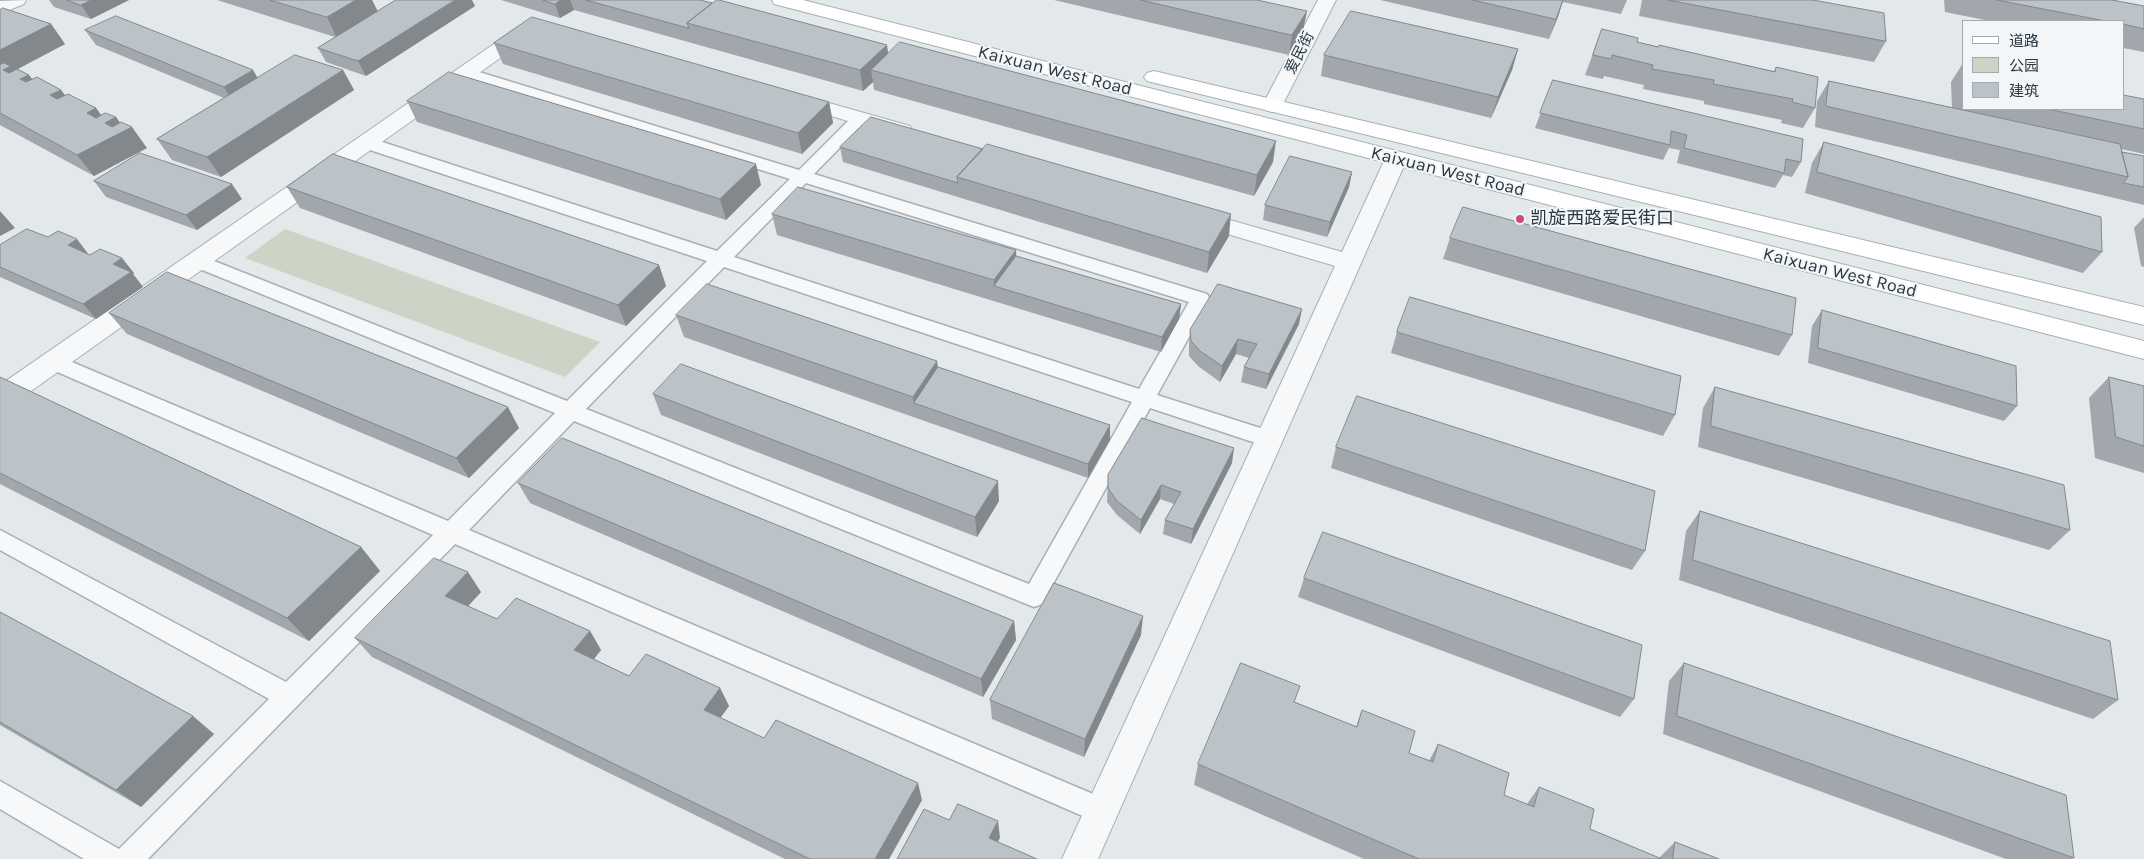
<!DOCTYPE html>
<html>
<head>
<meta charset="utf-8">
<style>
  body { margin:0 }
  #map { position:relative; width:2144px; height:859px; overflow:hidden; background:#e3e8eb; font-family:Karla,"Noto Sans SC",sans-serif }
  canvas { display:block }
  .legend { position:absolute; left:1962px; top:20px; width:162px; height:90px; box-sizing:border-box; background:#f3f6f8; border:1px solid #a3aab0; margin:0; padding:6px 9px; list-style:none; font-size:15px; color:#2b3843 }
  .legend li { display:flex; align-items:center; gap:10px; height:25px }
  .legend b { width:25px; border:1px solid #a3aab0 }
</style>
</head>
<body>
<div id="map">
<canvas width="2144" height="859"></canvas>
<ul class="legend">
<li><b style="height:6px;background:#fff"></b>道路</li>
<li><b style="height:14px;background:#ccd5c5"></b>公园</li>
<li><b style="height:14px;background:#bbc2c8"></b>建筑</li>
</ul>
</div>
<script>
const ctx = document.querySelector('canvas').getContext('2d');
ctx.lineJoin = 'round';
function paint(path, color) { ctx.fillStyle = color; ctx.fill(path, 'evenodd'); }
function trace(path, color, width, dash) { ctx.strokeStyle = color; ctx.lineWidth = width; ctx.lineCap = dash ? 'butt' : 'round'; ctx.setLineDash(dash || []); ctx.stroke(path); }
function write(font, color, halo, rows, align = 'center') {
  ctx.font = font + ' Karla,"Noto Sans SC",sans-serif'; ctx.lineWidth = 4; ctx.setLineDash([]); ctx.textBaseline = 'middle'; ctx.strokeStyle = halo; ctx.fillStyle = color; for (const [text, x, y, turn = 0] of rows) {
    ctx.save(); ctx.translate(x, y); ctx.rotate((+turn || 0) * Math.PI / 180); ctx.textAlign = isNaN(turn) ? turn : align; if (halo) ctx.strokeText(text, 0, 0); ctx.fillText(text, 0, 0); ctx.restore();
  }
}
const green = new Path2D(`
  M285,229L600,342L565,377L245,258Z`);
const service = new Path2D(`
  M466,68L799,170L854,115H866L868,118L866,121L814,174L1207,294L1210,299L1157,395L1279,434L1282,440L1279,446L1271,448L1150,408L1042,604L1034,607L574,421L469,530L1112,802L1116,811L1112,820L1102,824L1092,820L455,544L148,859H84L0,809V781L119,849L269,699L0,550V530L286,682L433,535L46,367L43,362L46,357L53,355L60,357L448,521L555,413L190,265L188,261L190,257L197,255L204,257L567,401L707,261L361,147L359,143L361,139H373L717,251L790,179L460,76L458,73ZM806,183L1189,302L1139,389L734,257ZM724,267L1132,402L1029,584L586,409Z`);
const minor = new Path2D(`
  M1318,0H1336L1282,106L1279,110L1272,112L1265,110L1262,106Z
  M527,24L534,26L537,30L534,34L10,406L0,409V385L520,26Z
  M794,93L910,126L913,131L910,136L902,137L787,103L784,99L787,95Z
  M1396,152L1404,154L1407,159L1098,859H1062L1335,266L1187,222L1183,217L1187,212L1195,210L1342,252L1385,159L1388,154Z`);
const tertiary = new Path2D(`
  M26,0L24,4L0,14V1Z`);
const secondary = new Path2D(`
  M772,0H803L2144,341V359L774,4Z
  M1154,71L2144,307V325L1147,81L1144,77L1147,73Z`);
const wall = new Path2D(`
  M49,0H129L91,19L54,7Z
  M217,0H372L378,11L475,6L366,76L326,62L318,48L335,37Z
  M501,0H700L887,45L888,54L1273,162L1254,196L874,90L873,82L863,91L574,10L560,18Z
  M1054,0H1257L1303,31L1289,55Z
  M1380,0H1627L1621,14L1563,2L1549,39Z
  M1642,0H1813L1886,41L1874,62L1639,16Z
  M1944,0H2112L2144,6V52L2123,48V21H1990L1945,12Z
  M0,10L51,24L65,44L17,69L29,75L32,79L61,90L65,95L96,108L101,115L116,117L120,123L147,148L94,176L0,125Z
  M1602,29L1637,42L1774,71L1776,67L1815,108L1803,128L1781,123L1782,120L1704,104V101L1643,89L1644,85L1604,76L1603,79L1585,75Z
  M85,30L258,77L343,70L354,90L221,177L172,160L157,139L224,98L96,45Z
  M494,43L829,102L833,123L802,154L503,64Z
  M1518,49L1512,70L1491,118L1321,76L1324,55Z
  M1963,63V109H2123L2144,99V154L2121,149L2122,152L2144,156V205L1815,127L1817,101L1829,81L1952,108L1951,82Z
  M1553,80L1801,162L1792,177L1783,175L1775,188L1677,163L1680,150L1669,148L1663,160L1535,128Z
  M407,101L761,185L726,220L417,122Z
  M1824,142L2102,252L2083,273L1805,193L1812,163Z
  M840,147L983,149L1229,236L1207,273L843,162Z
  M1352,172L1349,187L1327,237L1263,220L1265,205Z
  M94,181L242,199L197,230L106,197Z
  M287,187L659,265L666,286L626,326L300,208Z
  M772,214L1016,256L1181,304L1179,319L1161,352L777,235Z
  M2144,217V267L2141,266L2134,228Z
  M1450,238L1792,335L1779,356L1443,259Z
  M0,245L89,255L134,273L133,274L143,287L96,319L0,277Z
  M1822,310L2017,406L2004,421L1808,363L1812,326Z
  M109,313L519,428L469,478L127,334Z
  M676,315L938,367L1110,440L1088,478L684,337Z
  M1299,324L1266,389L1241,382L1244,367L1249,358L1236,354L1220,382L1198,366L1189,356V346L1190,330Z
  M1397,332L1675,415L1663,436L1391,353Z
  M0,377L361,547L380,571L309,641L0,484Z
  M2109,377L2144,386V473L2095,458L2089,398Z
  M1715,387L2070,530L2049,550L1698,447L1703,408Z
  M653,394L999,501L977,537L661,415Z
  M1336,447L1645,551L1632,570L1331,468Z
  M1232,463L1191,544L1163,534L1165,520L1174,504L1160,499L1140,534L1117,515L1107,502L1108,475Z
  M518,483L1014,621L1016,640L983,697L530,503Z
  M1700,511L2118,700L2093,719L1679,580L1686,531Z
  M1304,578L1634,699L1620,717L1298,597Z
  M481,592L468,606L497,619L590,631L601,650L594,659L629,676L720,688L729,706L720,718L764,738L922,800L889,859H785L372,657L355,638Z
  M0,612L214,734L141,807L0,725Z
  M1141,635L1084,757L992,719L990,700Z
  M1684,663L2074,858L2072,859H2006L1663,734L1669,681Z
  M1295,702L1356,727L1362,710L1409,753L1429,761L1438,744L1504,795L1527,804L1539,787L1590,829L1659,858L1675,842L1719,859H1364L1194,785L1198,764Z`);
const shadedWall = new Path2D(`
  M91,0H129L91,19L81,5Z
  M356,0H372L378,13L337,38L327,17Z
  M455,0H472L475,6L366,76L358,61Z
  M561,0H570L574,10L560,18L555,4Z
  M1563,0L1558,17L1549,39L1556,19Z
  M1307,11L1303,31L1289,55L1292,35Z
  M51,24L65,44L14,71L29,75L45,96L0,78V50Z
  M887,45L889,65L871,70L873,82L863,91L860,70Z
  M1518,49L1512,70L1491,118L1498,97Z
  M253,70L262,85L233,102L224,87Z
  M343,70L354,90L221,177L207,157Z
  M61,90L76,111L50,95Z
  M829,102L833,123L802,154L798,133Z
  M96,108L106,122L116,117L125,130L132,127L147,148L94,176L77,155L87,113Z
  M1276,141L1273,162L1254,196L1257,175Z
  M756,164L761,185L726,220L720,199Z
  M1352,172L1349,187L1327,237L1330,222Z
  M232,184L242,199L197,230L186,215Z
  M0,211L15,228L0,236Z
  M1231,214L1229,236L1207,273L1209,252Z
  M77,239L89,255L68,245Z
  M1016,250L1017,271L994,286V280Z
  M122,258L134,273L133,274L143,287L96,319L83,304L113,264Z
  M659,265L666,286L626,326L618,305Z
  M1181,304L1179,319L1161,352L1162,337Z
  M1302,309L1299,324L1266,389L1269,374Z
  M1238,339L1236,354L1220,382L1222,366Z
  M937,361L940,382L914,403L913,397Z
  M508,407L519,428L469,478L456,458Z
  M1110,425V440L1088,478V464Z
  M1234,448L1232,463L1191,544L1193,529Z
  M998,481L999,501L977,537L975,517Z
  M1161,485L1160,499L1140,534L1141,520Z
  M361,547L380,571L309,641L287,618Z
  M468,572L481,592L460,615L445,596Z
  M1143,616L1141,635L1084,757L1085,739Z
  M1014,621L1016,640L983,697L981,679Z
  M590,631L601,650L586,669L574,650Z
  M720,688L729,706L713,728L704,710Z
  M193,716L214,734L141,807L116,790Z
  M918,783L922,800L889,859H875Z
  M998,821L1000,838L991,854L989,838Z`);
const building = new Path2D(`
  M67,0H91L81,5Z
  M270,0H356L327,17Z
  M396,0H455L358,61L318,48Z
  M543,0H561L555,4Z
  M586,0H700L712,3L687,23L689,28Z
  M717,0H719L887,45L860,70L687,23Z
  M1141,0H1257L1307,11L1292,35Z
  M1473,0H1563L1556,19Z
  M1668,0H1813L1884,13L1886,41Z
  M1997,0H2112L2144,6V29L2123,24V21H2106Z
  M3,8L51,24L0,50V10Z
  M1351,11L1518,49L1498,97L1324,55Z
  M116,16L253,70L224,87L85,30Z
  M532,17L829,102L798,133L494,43Z
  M1602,29L1638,38L1637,42L1658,47L1659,45L1775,72L1776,67L1818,77L1815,108L1792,102L1793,99L1713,84L1714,80L1652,69L1653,65L1612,55L1611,59L1593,55Z
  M900,42L1276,141L1257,175L871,70Z
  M295,55L343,70L207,157L157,139Z
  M4,63L11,66L3,70L9,73L17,69L29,75L20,79L26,82L37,77L61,90L50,95L57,99L68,94L96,108L87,113L96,118L105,113L116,117L105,123L112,127L121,122L132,127L77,155L0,113V65Z
  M449,72L756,164L720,199L407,101Z
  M1553,80L1803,139L1801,162L1786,159L1784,173L1684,148L1687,135L1671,131L1670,145L1540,113Z
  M1829,81L2120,144L2128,177L1826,106Z
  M2123,95L2144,99V129L2048,109H2123Z
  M871,117L983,149L957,177L958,183L840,147Z
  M1824,142L2101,217L2102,252L1817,172Z
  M987,144L1231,214L1209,252L957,177Z
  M2122,152L2144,156V187L2123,183L2128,177Z
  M140,153L232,184L186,215L94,181Z
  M333,154L659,265L618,305L287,187Z
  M1290,156L1352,172L1330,222L1265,205Z
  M798,187L1016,250L994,280L772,214Z
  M1463,207L1796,298L1792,335L1450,238Z
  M27,229L48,237L58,231L77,239L68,245L90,255L100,249L122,258L113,264L131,272L83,304L0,267V245Z
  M1016,256L1181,304L1162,337L994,286Z
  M167,272L508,407L456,458L109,313Z
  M707,284L937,361L913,397L676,315Z
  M1218,284L1302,309L1269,374L1244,367L1257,344L1238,339L1222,366L1200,351L1191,341L1190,330Z
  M1410,297L1681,376L1675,415L1397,332Z
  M1822,310L2016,366L2017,406L1818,348Z
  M681,364L998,481L975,517L653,394Z
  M938,367L1110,425L1088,464L914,403Z
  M0,377L361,547L287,618L0,473Z
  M2109,377L2144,386V446L2116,437Z
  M1715,387L2064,485L2070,530L1711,426Z
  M1357,396L1655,491L1645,551L1336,447Z
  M1142,418L1234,448L1193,529L1165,520L1181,492L1161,485L1141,520L1117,501L1108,488V475Z
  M562,438L1014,621L981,679L518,483Z
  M1700,511L2110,641L2118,700L1693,560Z
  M1323,532L1642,645L1634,699L1304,578Z
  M434,558L468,572L445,596L497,619L516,598L590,631L574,650L629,676L646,654L720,688L704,710L764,738L776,720L918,783L875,859H810L355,638Z
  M1054,583L1143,616L1085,739L990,700Z
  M0,612L193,716L116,790L0,722Z
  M1241,663L1300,686L1294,702L1357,727L1362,710L1415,731L1409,753L1433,762L1438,744L1509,773L1504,795L1534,807L1539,787L1594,809L1590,829L1662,859H1419L1198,764Z
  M1684,663L2066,795L2074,858L1677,716Z
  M958,804L998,821L989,838L1037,859H897L924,809L949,820Z
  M1675,842L1719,859H1673Z`);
const markers = [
  [1520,219,5,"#cc4c77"]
];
const farStreetnames = [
  ["爱民街",1300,53,-63]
];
const streetNames = [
  ["Kaixuan West Road",1055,71,14],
  ["Kaixuan West Road",1448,172,14],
  ["Kaixuan West Road",1840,273,14]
];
const poiNames = [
  ["凯旋西路爱民街口",1530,219]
];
paint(green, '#ccd5c5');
trace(service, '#a8b0b5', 3);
trace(minor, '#a8b0b5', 2);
trace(tertiary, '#a8b0b5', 2);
trace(secondary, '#a8b0b5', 2);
paint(service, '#f6f8f9');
paint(minor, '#f6f8f9');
paint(tertiary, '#f6f8f9');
paint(secondary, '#fff');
paint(wall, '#a1a7ac');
paint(shadedWall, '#83888c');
paint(building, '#bbc2c8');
trace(building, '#83888c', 1);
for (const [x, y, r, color] of markers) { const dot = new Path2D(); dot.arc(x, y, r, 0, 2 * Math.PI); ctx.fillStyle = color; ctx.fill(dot); trace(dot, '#f3f6f8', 2); }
write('15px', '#2b3843', '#f3f6f8', farStreetnames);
write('18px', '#2b3843', '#f3f6f8', streetNames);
write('18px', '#2b3843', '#f3f6f8', poiNames, 'left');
</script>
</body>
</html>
